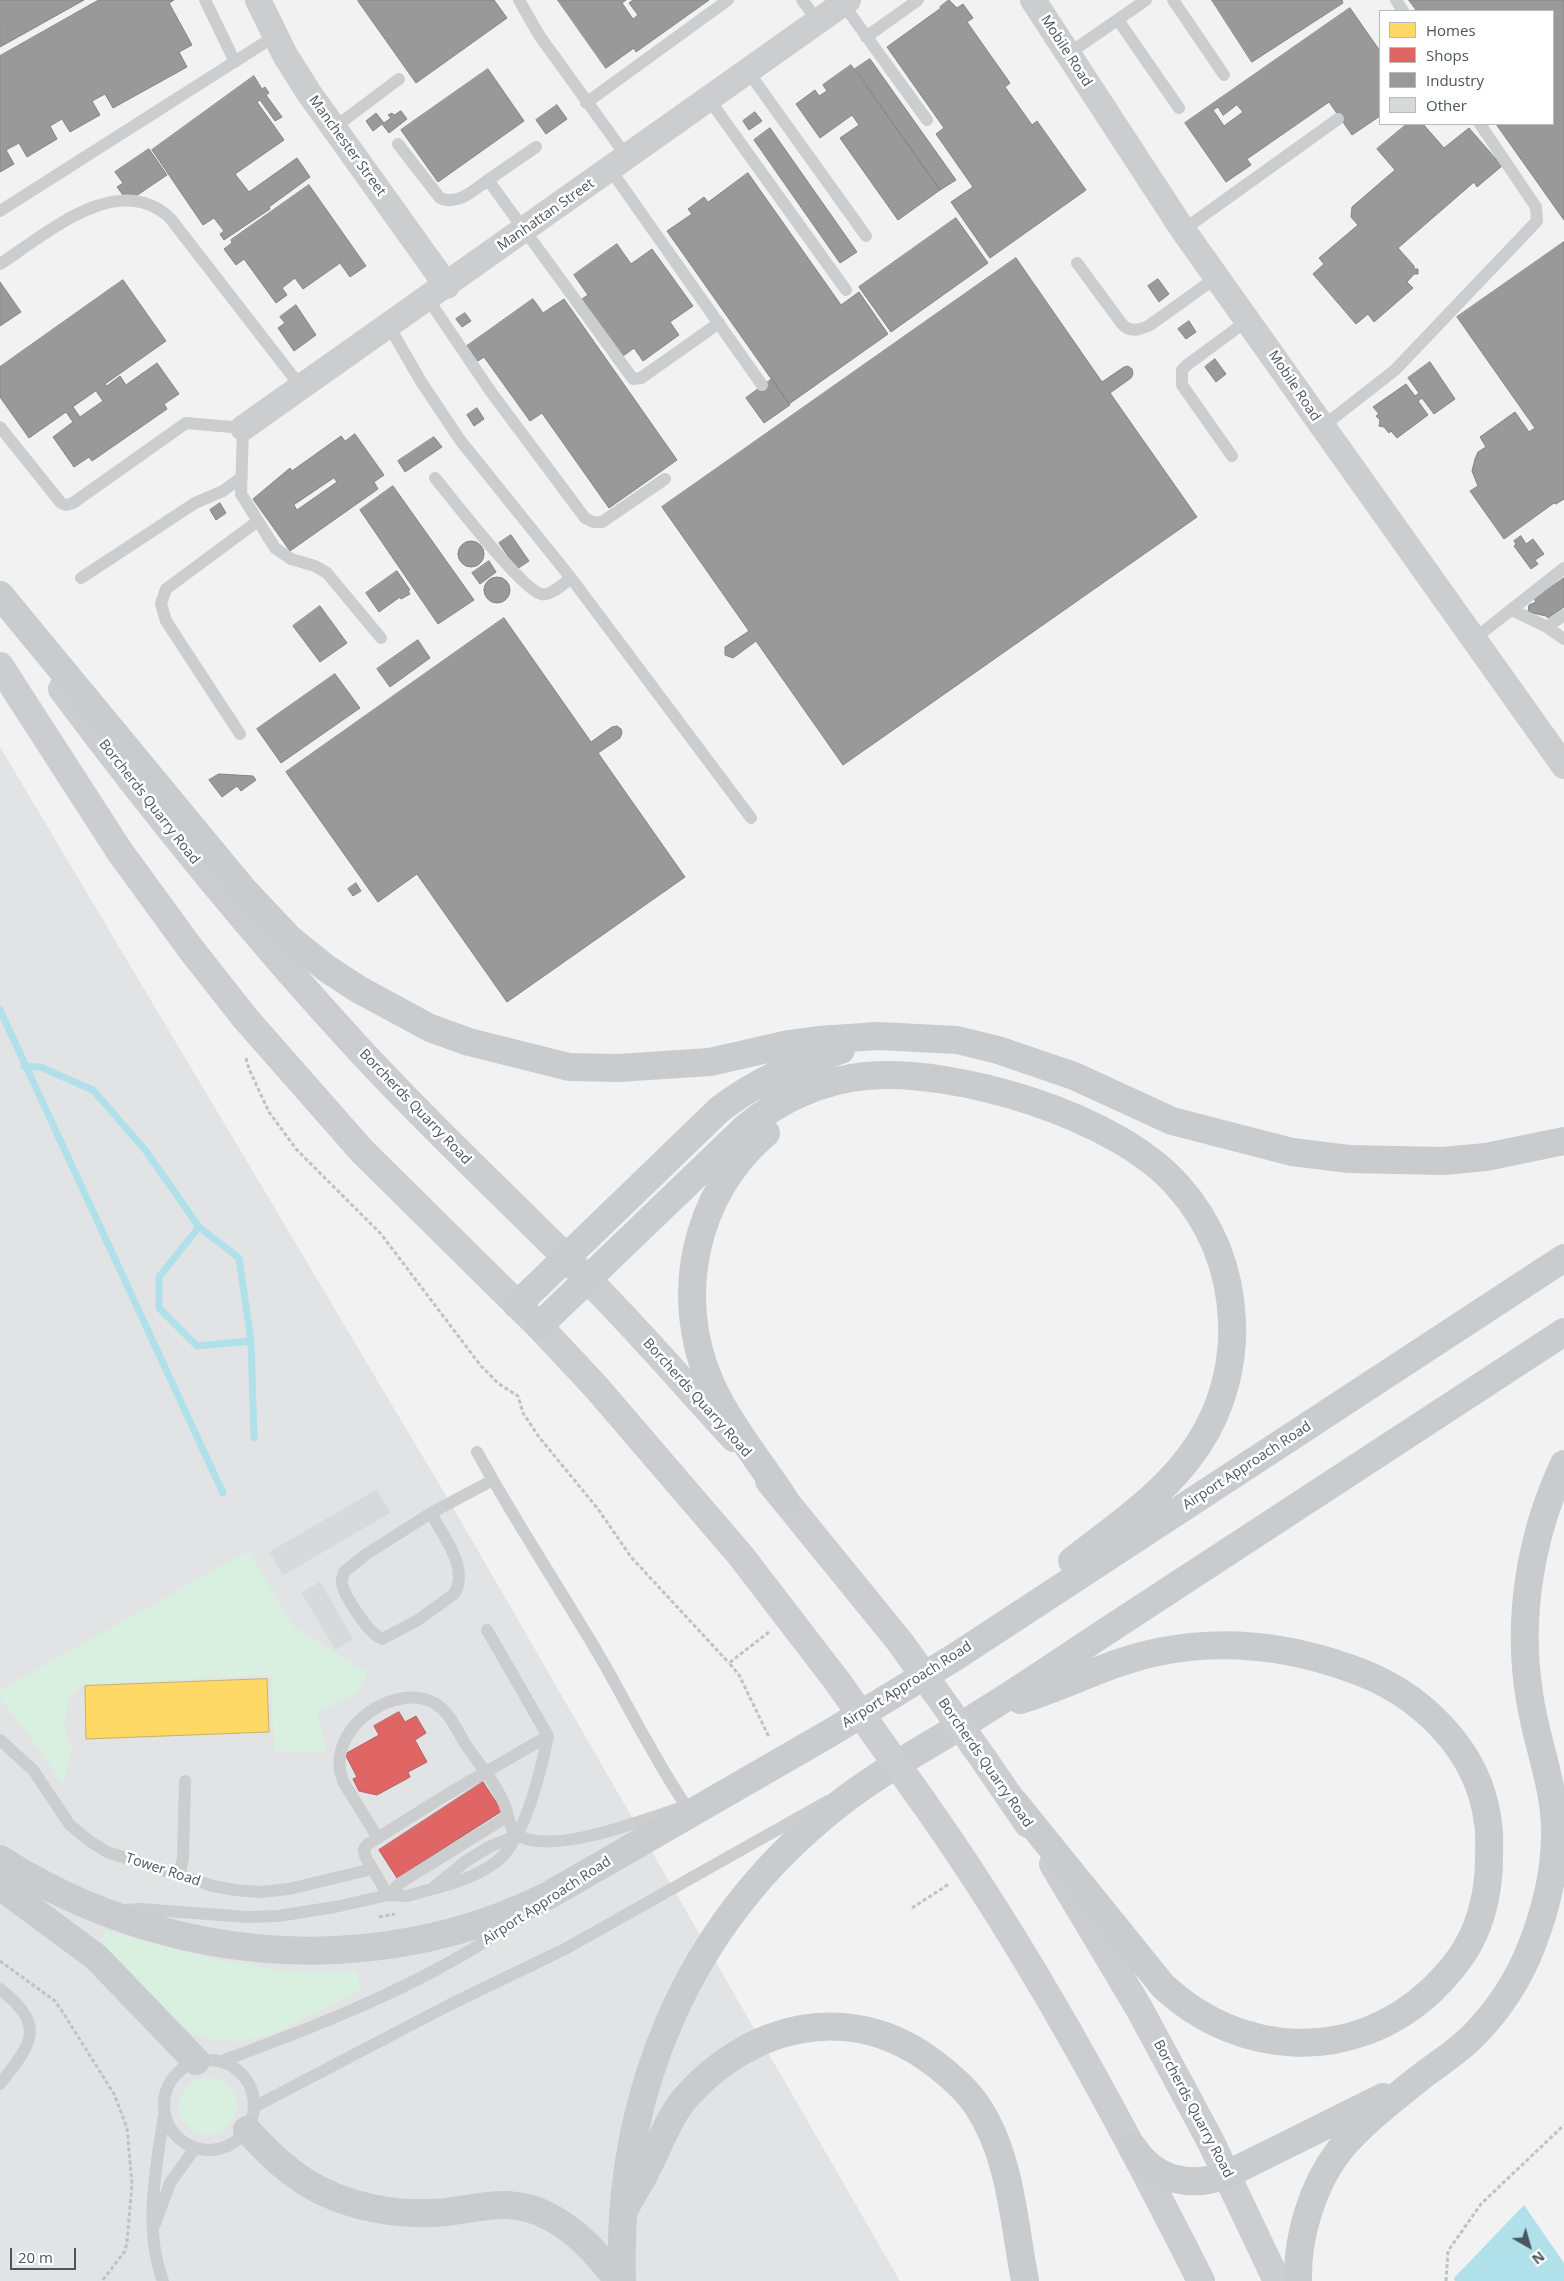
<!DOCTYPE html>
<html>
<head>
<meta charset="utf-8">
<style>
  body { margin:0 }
  #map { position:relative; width:1564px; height:2281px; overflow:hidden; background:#f2f2f2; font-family:"Open Sans",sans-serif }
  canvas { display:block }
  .legend { position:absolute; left:1379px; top:10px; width:175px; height:115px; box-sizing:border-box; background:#fff; border:1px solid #b7bbbe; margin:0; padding:6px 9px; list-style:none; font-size:15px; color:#4a555d }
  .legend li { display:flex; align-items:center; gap:10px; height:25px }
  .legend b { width:25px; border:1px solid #b7bbbe }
  .north { position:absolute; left:1504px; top:2221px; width:50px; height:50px; -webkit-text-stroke:4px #fff; paint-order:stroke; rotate:142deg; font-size:14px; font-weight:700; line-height:20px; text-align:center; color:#4a555d }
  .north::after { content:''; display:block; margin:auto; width:18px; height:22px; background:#4a555d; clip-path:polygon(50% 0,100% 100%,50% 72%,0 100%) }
  .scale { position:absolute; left:10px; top:2248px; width:66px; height:22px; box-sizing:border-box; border:2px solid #4a555d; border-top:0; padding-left:6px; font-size:15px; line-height:18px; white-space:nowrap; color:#4a555d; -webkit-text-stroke:4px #fff; paint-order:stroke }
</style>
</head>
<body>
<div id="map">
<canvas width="1564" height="2281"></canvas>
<ul class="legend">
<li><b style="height:14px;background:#ffd966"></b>Homes</li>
<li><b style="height:14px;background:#e06666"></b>Shops</li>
<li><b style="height:14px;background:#999"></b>Industry</li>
<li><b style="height:14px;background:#d8d9da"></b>Other</li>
</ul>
<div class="north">N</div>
<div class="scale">20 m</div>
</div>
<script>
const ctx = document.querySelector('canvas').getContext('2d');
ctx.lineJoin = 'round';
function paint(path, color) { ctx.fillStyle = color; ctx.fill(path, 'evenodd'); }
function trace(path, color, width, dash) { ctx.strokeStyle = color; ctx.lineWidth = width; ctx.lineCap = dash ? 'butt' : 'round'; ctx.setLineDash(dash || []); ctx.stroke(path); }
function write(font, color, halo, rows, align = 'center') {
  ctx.font = font + ' "Open Sans",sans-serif'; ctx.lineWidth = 5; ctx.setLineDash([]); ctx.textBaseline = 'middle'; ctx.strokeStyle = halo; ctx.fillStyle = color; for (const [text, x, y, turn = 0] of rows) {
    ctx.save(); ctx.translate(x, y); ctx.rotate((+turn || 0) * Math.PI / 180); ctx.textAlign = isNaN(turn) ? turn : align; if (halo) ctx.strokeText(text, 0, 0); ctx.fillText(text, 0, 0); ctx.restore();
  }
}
const airport = new Path2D(`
  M0,747L451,1504L900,2281H0Z`);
const green = new Path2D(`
  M248,1551L294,1627L368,1673L357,1694L317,1713L327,1752L274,1751L271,1675L80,1685L68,1702L64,1726L72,1750L63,1785L40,1750L0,1699V1690Z
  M104,1930L205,1957L276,1970L357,1971L361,1990L274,2033L239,2042L206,2039L182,2028L100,1946Z
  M179 2106a29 29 0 1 1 58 0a29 29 0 1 1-58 0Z`);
const water = new Path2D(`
  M1524,2205L1564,2263V2281H1455L1454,2278Z`);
const homes = new Path2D(`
  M267,1679L269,1732L86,1739L85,1686Z`);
const shops = new Path2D(`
  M399,1712L405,1722L416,1716L426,1733L415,1740L427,1762L408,1772L410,1777L377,1795L359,1791L353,1779L357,1777L345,1754L379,1735L374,1726Z
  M483,1782L502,1811L397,1878L379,1850Z`);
const industry = new Path2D(`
  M0,0H84L0,47Z
  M99,0H174L169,3L192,45L179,52L187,67L113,108L105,94L92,101L100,115L70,132L62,119L50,126L57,139L27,157L19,143L6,150L14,164L0,172V56Z
  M360,0H494L507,18L416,83L358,1Z
  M558,0H626L622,3L633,19L638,15L629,3L633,0H709L636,52L634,48L606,68Z
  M949,0L957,8L963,4L973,18L967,22L1010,83L1005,87L1032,125L1037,121L1086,190L990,258L951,202L973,187L936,134L944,128L887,47L941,8L940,7Z
  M1212,0H1342L1343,3L1252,62Z
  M1409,0H1564V220L1496,124H1553V11H1417Z
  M1350,8L1380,51V116L1352,135L1329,102L1247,159L1251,165L1226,182L1185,123ZM1237,105L1243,112L1224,126L1213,110L1218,107L1223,115Z
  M870,59L956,180L940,190L855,69Z
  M851,65L940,190L898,220L840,138L859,125L852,115L820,138L796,104L815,90L819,96L827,91L823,85Z
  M488,69L524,121L438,182L401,130Z
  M254,76L262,89L265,87L269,93L266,95L282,117L275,121L260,100L257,102L284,140L235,174L249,192L297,158L310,177L269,207L270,209L224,240L220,234L224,231L214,218L203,225L152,150Z
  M557,105L567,119L546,134L536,120Z
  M401,111L407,119L389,133L382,124L373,131L366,121L376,113L384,123L391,118L388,115L392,113L394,115Z
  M755,112L762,121L749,130L743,121Z
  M1407,124H1423L1444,148L1469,128L1502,166L1477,187L1474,182L1398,248L1414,266V269H1418V274H1414L1407,282L1413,288L1374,322L1368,314L1356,324L1313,274L1324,264L1319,258L1358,225L1351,217L1352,207L1395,170L1377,149Z
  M770,128L857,252L840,263L754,140Z
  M149,149L167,175L133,198L131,195L126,199L117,187L123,183L115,172Z
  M748,173L841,305L859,292L888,334L789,404L667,231L692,214L688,209L704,197L708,202Z
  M309,185L366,266L350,277L340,263L303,289L295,278L282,288L287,295L276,303L244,259L236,265L224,249L232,243L231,240Z
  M956,218L988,263L891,332L859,287Z
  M1564,242V499L1556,504L1554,503L1504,539L1470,491L1478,486L1472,471L1475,459L1478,452L1486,447L1480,437L1515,412L1529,432L1535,428L1457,317Z
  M617,244L631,264L652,249L693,306L670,322L679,335L643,361L634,348L623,356L582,299L588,295L574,275Z
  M1016,258L1102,382L1124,367L1128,366L1132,369L1133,374L1131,378L1110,393L1197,517L843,765L756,641L733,658L725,655V647L749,631L662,507Z
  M1158,279L1169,294L1159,302L1148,286Z
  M123,280L166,341L105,384L107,386L120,376L126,385L157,363L179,394L164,404L167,409L92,461L89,457L74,467L53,437L73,422L66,412L29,438L0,397V367ZM96,391L103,401L80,417L73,407Z
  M0,282L21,312L0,326Z
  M533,299L543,313L564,299L677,460L609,508L542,413L530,421L484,357L478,361L467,346Z
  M296,305L316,335L294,351L278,328L285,323L280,317Z
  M465,313L471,321L462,327L456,319Z
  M1189,321L1196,332L1186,339L1178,329Z
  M1215,359L1226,374L1216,382L1205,367Z
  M1430,362L1455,399L1434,414L1422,398L1418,401L1428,415L1397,438L1391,431L1389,433L1384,427L1379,426L1380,420L1376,416L1379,414L1373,407L1406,384L1415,396L1419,393L1408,378Z
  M772,379L790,405L764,423L746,398Z
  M477,408L484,419L474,426L467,415Z
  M355,434L384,475L374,482L378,489L290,551L253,499L290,468L292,471L341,436L345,441ZM334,478L337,482L297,510L294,505Z
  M434,437L442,447L405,472L398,461Z
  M393,486L474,600L438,624L360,510Z
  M220,503L226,513L216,520L210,510Z
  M511,535L529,561L517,569L499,543Z
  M1521,536L1526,544L1533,539L1544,554L1535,560L1538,564L1531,569L1514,546L1516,544L1514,541Z
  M458 554a13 13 0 1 1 26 0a13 13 0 1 1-26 0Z
  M489,561L496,572L480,584L472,573Z
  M397,571L410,590L408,591L410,594L401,599L400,597L379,612L366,593Z
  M484 590a13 13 0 1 1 26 0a13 13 0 1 1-26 0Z
  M1564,578V607L1548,618L1546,616L1528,612L1529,605L1536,602L1534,599Z
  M320,606L347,643L320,662L293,626Z
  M504,618L591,742L612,727L617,726L621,729L622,733L620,738L598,753L685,877L507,1002L417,874L378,902L286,772Z
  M418,640L430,658L390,687L377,669Z
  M335,674L360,708L281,763L257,729Z
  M219,774L253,776L256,780L241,791L237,786L222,797L209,780Z
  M356,883L361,891L353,896L348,889Z`);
const stream = new Path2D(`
  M0,1010L223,1493
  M24,1066L40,1067L93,1090L146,1151L199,1227L159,1277V1308L197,1346L251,1341
  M199,1227L239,1258L251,1341L254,1438`);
const building = new Path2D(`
  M377,1489L391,1513L283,1576L269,1552Z
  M320,1581L354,1639L335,1650L301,1593Z`);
const path = new Path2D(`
  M246,1058L249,1069L269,1112L296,1149L381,1234L481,1366L499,1384L518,1396L523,1413L539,1437L598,1509L631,1557L729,1663
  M769,1632L729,1663L739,1675L769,1737
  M912,1908L949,1884
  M379,1917L395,1914
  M0,1961L55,2001L62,2011L114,2094L127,2128L132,2184L127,2242L125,2251L102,2281
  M1446,2281L1448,2251L1481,2204L1564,2125`);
const service = new Path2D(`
  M205,0L235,62
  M519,0L539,35L627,157
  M802,0L818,21
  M1173,0L1224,75
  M1396,0L1403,11
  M843,4L927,120
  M1118,20L1179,108
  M866,37L918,0
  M1068,54L1146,0
  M747,70L866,236
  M708,98L846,290
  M586,103L728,0
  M335,127L399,79
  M398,144L440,198C458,206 474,190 488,180
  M536,147L488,180L633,379L641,378L719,323
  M610,169L762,385
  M0,211L275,36
  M1183,230L1338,119
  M1077,263L1122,324C1130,333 1140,330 1150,325L1217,277
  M0,264C45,235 118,169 170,218L301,387
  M428,299L491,392L585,518L593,522H602L665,479
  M389,326L420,380L460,440L571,578L751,818
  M0,427L61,503L66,505L73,503L186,423L243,428L241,494L275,548L291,559L315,566L327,573L381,638
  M1322,427L1395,370L1537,221L1536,207L1480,124
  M1232,456L1182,385V370L1187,365L1248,320
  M435,478C452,498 521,589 541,594C550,597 564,583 571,578
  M81,578L195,503L223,491L242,477
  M1512,610L1547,627L1564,639
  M1547,627L1564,615
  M1474,639L1564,568
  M240,734L166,621L161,604L166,589L258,521
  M477,1452L493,1480
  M431,1513C443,1536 470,1569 454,1594L418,1620L382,1639C369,1634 345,1597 342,1584C341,1579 343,1576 344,1572L365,1555L431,1513L493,1480C527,1539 564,1596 599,1655C628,1705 653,1757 686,1806
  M0,1740L33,1770L70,1825L88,1840L107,1852L213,1886L235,1890L260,1892L289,1889L372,1869
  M378,1838L344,1783C320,1730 400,1675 440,1707C452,1716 458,1733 466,1745C480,1766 498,1785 506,1809C509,1818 510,1831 519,1836C555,1855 643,1820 680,1808
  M179,1876L183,1858L185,1781
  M433,1889C456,1883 477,1876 496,1862C525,1841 541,1770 548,1736L487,1630
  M388,1895L365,1856L364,1849L368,1844L446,1795L548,1736
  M388,1895L400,1883L508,1816
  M124,1910L141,1909L247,1917L278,1916L335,1907L388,1895L407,1896L432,1889L466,1861L489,1847L517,1835
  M0,1989C48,2027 31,2044 0,2084
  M164 2105a45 45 0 1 1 90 0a45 45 0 1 1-90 0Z
  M222,2061C309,2029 397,1995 476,1947C491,1937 507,1929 521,1918
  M254,2107L451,2004L565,1949L828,1801
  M155,2224L170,2183L195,2148
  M163,2281C143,2229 156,2168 164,2115`);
const minor = new Path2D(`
  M258,0L285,55L309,93L447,286
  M1033,0L1183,230L1564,766
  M243,428L848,0`);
const secondary = new Path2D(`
  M0,666L120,852L190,948L245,1018L362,1151L539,1326L596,1387L741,1556L837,1681
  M62,689C154,812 251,932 355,1045C430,1127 512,1202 590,1282C640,1332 686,1386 734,1438
  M769,1481L900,1642
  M985,1761L1028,1824
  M922,1800C1030,1952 1117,2115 1201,2281
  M1053,1864L1140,2010L1211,2142L1277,2281`);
const primary = new Path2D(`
  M0,595L242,888L289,938L326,968L358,989L430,1028L469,1042L569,1067L618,1068L710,1062L789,1044L818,1040L878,1036L957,1040L998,1050L1074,1076L1172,1121L1292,1152L1349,1159L1443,1161L1486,1157L1564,1141
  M766,1133C694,1194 673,1297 710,1382C728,1423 761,1463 785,1500
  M517,1305L720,1109C758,1080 797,1064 841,1050
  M539,1326L744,1129C778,1100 821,1080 866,1076C957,1068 1117,1116 1178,1186C1212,1224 1230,1271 1232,1321C1234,1364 1222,1409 1198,1445C1167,1493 1116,1526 1072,1561
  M1015,1803L1163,1986C1240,2058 1353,2064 1432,1990C1446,1976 1459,1962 1468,1945C1482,1921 1489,1888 1489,1860C1489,1847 1490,1835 1488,1823C1479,1748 1418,1691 1349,1668C1290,1647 1226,1639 1163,1651C1113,1660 1069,1685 1020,1700
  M0,1859C164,1964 375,1983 551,1894L830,1733L955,1657L1564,1258
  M0,1886L96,1957L196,2061
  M247,2130C264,2148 282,2167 304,2181C344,2207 399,2217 446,2212C484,2207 513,2197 550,2217C579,2232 599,2257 619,2281
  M1133,2147C1155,2181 1192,2189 1228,2174L1383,2097
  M627,2205C633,2193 641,2182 647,2169C659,2146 669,2116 687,2096C750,2026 845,2001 927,2058C945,2071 966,2088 978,2107C1011,2157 1014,2224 1025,2281
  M622,2281C616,2095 687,1925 834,1808C880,1771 933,1744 983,1712C1027,1685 1070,1655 1113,1627C1264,1529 1414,1430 1564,1332
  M1298,2281C1297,2237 1312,2186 1339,2151C1359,2126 1392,2100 1417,2080C1437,2064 1458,2052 1475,2034C1500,2008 1519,1979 1532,1945C1551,1896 1562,1840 1550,1787C1544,1756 1533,1725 1529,1693C1517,1616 1531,1534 1564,1464`);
const secondaryBridge = new Path2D(`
  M900,1642L985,1761
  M837,1681L922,1800`);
const streetNames = [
  ["Mobile Road",1066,51,57],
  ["Manchester Street",347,146,54],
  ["Manhattan Street",546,215,-35],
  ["Mobile Road",1294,386,56],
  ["Borcherds Quarry Road",149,802,52],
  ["Borcherds Quarry Road",415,1107,46],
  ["Borcherds Quarry Road",697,1398,48],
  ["Airport Approach Road",1247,1466,-33],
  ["Airport Approach Road",907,1685,-32],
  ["Borcherds Quarry Road",985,1763,55],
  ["Tower Road",163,1870,18],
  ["Airport Approach Road",547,1901,-33],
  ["Borcherds Quarry Road",1193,2109,62]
];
paint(airport, '#e2e3e5');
paint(green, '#d9efe0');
paint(water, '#b0e0ea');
paint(homes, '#ffd966');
trace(homes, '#c9b163', 1);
paint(shops, '#e06666');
trace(shops, '#b36163', 1);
paint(industry, '#999');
trace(industry, '#818587', 1);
trace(stream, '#b0e0ea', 7);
paint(building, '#d8d9da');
trace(building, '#e3e4e5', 1);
trace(path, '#bbc5c2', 3, [4, 2.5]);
trace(service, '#cccdcf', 12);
trace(minor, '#cccdcf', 26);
trace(secondary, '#cbcdd0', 28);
trace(primary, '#c8ccce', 28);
trace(secondaryBridge, '#cbcdd0', 28);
write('14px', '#4a555d', '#fff', streetNames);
</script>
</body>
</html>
